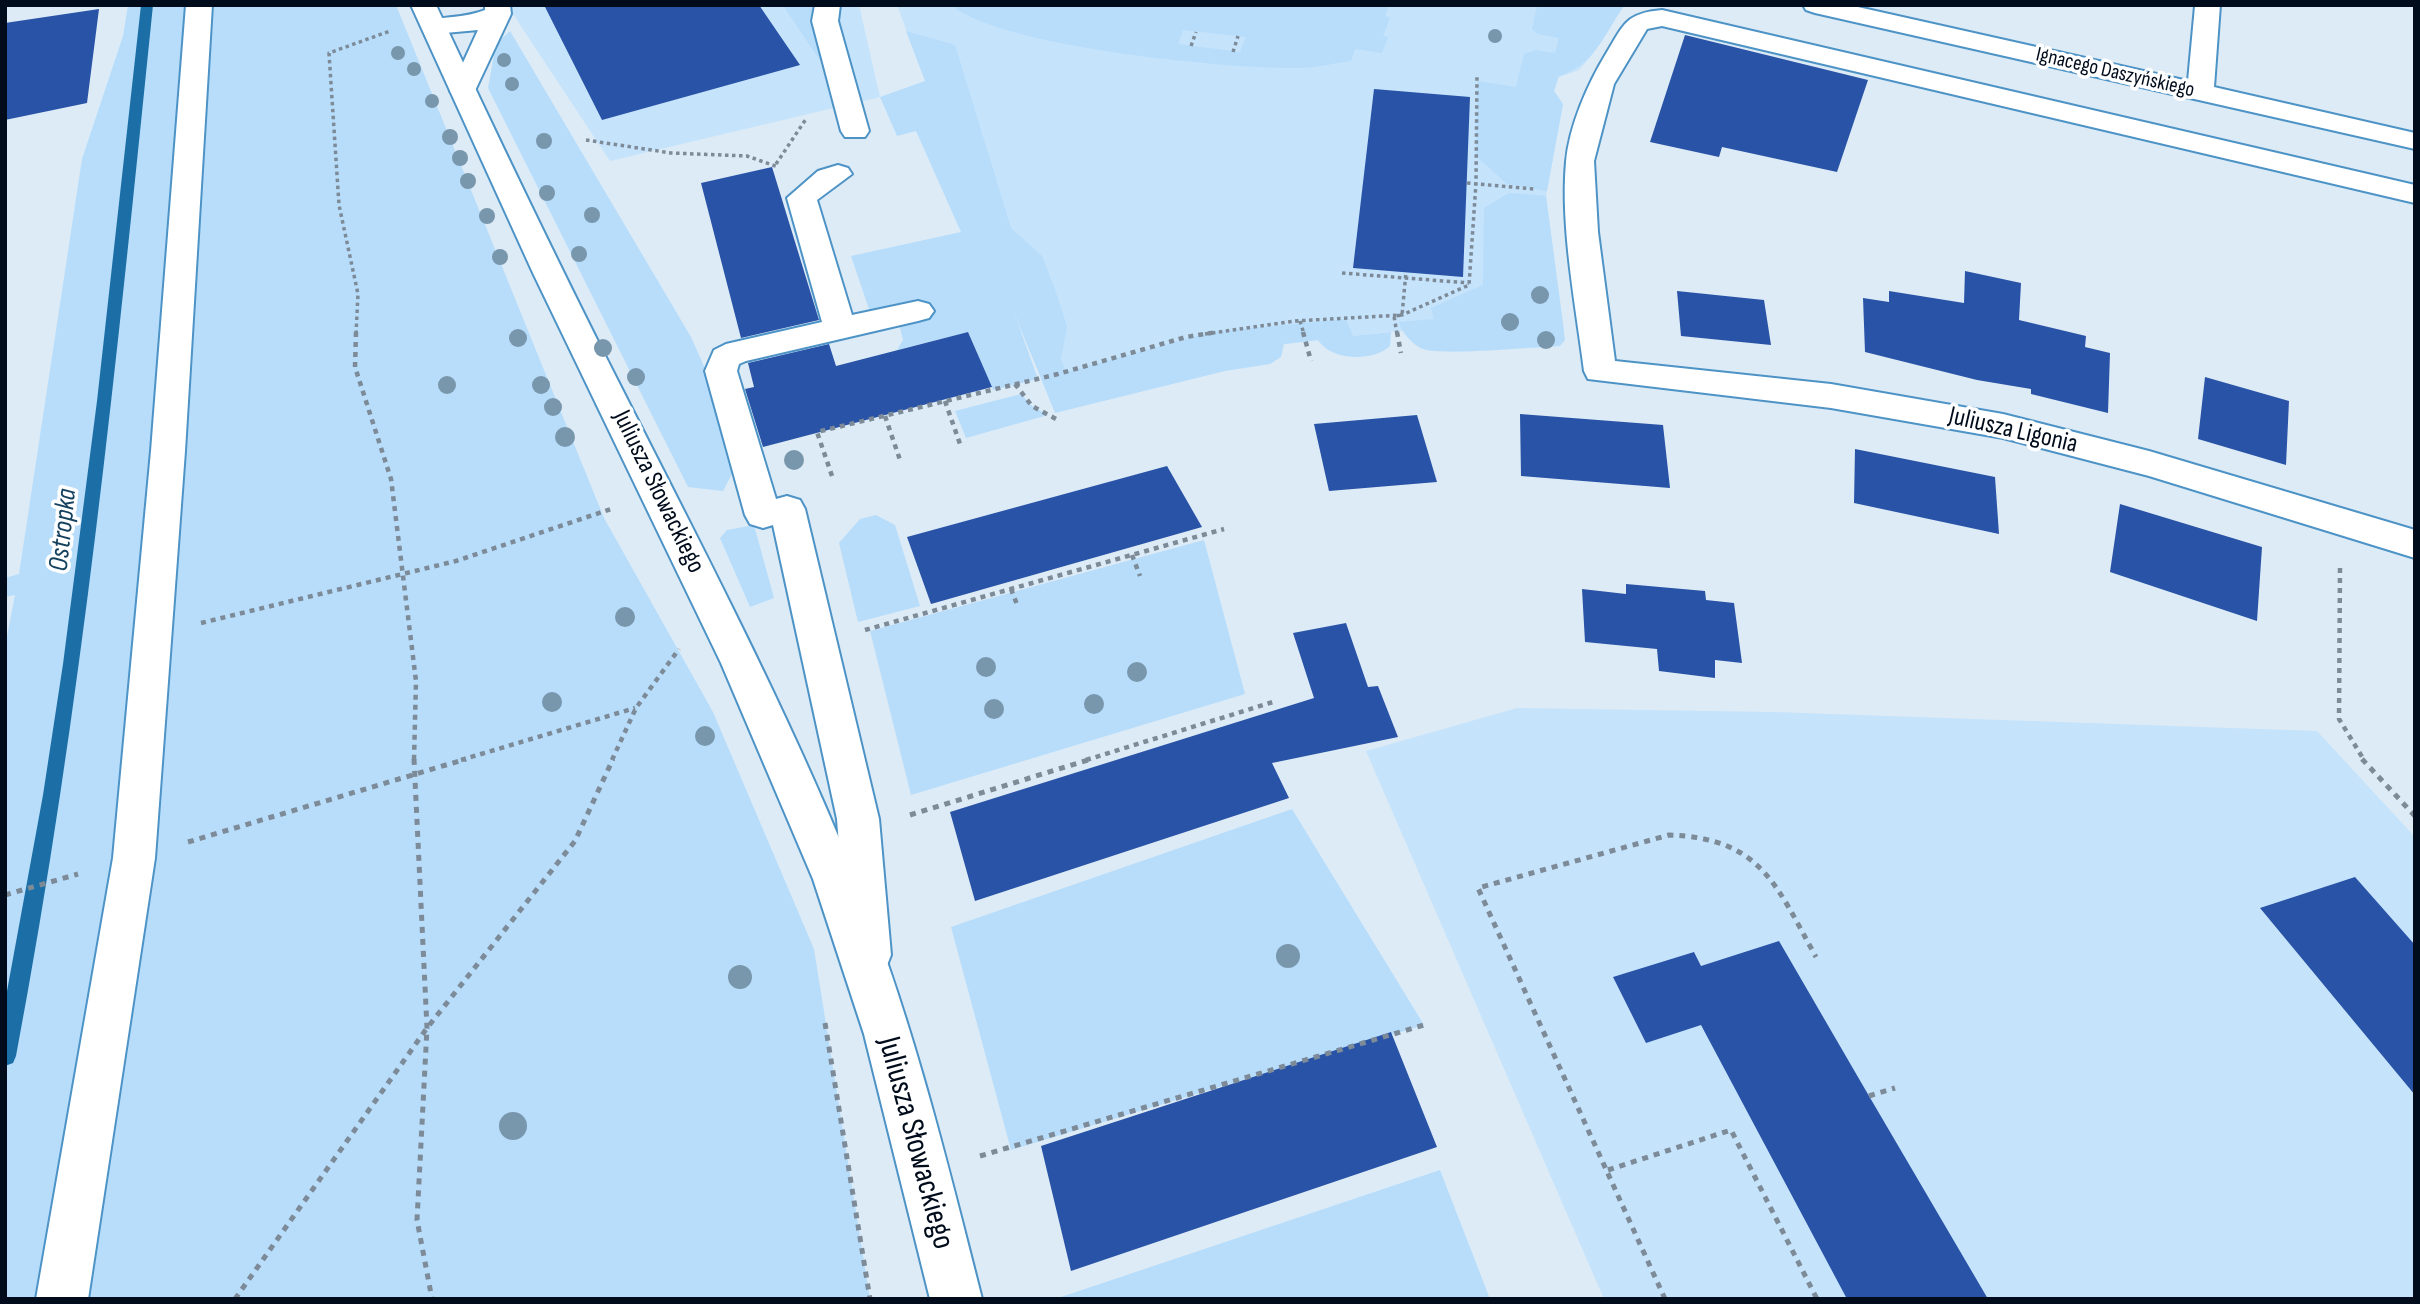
<!DOCTYPE html>
<html>
<head>
<meta charset="utf-8">
<style>
  body { margin:0 }
  #map { position:relative; width:2420px; height:1304px; overflow:hidden; background:#ddebf6; font-family:"Sofia Sans Condensed",sans-serif }
  canvas { display:block }
  .frame { position:absolute; inset:0; border:7px solid #000c1b; pointer-events:none }
</style>
</head>
<body>
<div id="map">
<canvas width="2420" height="1304"></canvas>
<div class="frame"></div>
</div>
<script>
const ctx = document.querySelector('canvas').getContext('2d');
ctx.lineJoin = 'round';
function paint(path, color) { ctx.fillStyle = color; ctx.fill(path, 'evenodd'); }
function trace(path, color, width, dash) { ctx.strokeStyle = color; ctx.lineWidth = width; ctx.lineCap = dash ? 'butt' : 'round'; ctx.setLineDash(dash || []); ctx.stroke(path); }
function write(font, color, halo, rows, align = 'center') {
  ctx.font = font + ' "Sofia Sans Condensed",sans-serif'; ctx.lineWidth = 7; ctx.setLineDash([]); ctx.textBaseline = 'middle'; ctx.strokeStyle = halo; ctx.fillStyle = color; for (const [text, x, y, turn = 0] of rows) {
    ctx.save(); ctx.translate(x, y); ctx.rotate((+turn || 0) * Math.PI / 180); ctx.textAlign = isNaN(turn) ? turn : align; if (halo) ctx.strokeText(text, 0, 0); ctx.fillText(text, 0, 0); ctx.restore();
  }
}
const built = new Path2D(`
  M507,5H859L880,97L610,161Z
  M897,5L1623,7L1592,55L1579,70L1559,77L1554,91L1563,104L1546,196L1564,330L1397,331L1251,348L1049,396L999,280Z
  M1517,708L1773,712L2317,731L2415,837V1299H1604L1366,751Z`);
const green = new Path2D(`
  M128,5H396L604,518L713,712L814,949L870,1299H5V647L15,595L5,597V578L19,574L82,159L123,36Z
  M786,5H819L826,56L823,65L784,7Z
  M951,5H1389L1385,16L1390,18L1383,36L1388,37L1382,53L1355,49L1351,61C1335,63 1319,67 1303,68C1234,70 999,47 951,5ZM1183,30L1246,37L1240,52L1178,44Z
  M1533,5L1623,7C1602,39 1595,63 1558,77L1554,91L1563,104L1547,191L1507,184L1476,156L1477,81L1516,87L1524,54L1536,50L1555,53L1559,38L1538,34L1532,29L1537,6Z
  M510,31L691,337L707,373L734,470L723,491L688,487L488,88L496,44Z
  M906,31L955,45L1011,228L1042,256L1057,295L1067,327L1061,359L1066,372L1212,332L1346,319L1353,336L1391,332L1390,346C1373,362 1331,361 1318,340L1284,344L1281,357L1270,364L1225,371L1055,413L1012,307L1038,379L993,390L968,332L897,350L903,340L897,316L873,321L851,256L961,232L916,131L897,136L880,97L925,81Z
  M1509,193L1546,196L1565,340L1560,346C1535,347 1441,356 1423,349C1412,345 1401,331 1399,322L1434,319L1431,308L1483,285L1484,208Z
  M1021,394L1032,406L1048,415L966,438L955,411Z
  M876,515L895,525L920,606L858,622L839,543L860,519Z
  M754,525L774,598L750,607L720,538L727,530Z
  M1204,540L1245,694L911,795L870,631Z
  M1292,809L1424,1025L1011,1150L951,927Z
  M1440,1170L1490,1299H1055Z`);
const stream = new Path2D(`
  M141,5H153C117,357 82,708 16,1056L13,1063L5,1066V1002L43,795L63,664L97,401Z`);
const building = new Path2D(`
  M544,5H759L800,65L602,120Z
  M99,9L87,103L5,120V23Z
  M1685,35L1868,80L1837,172L1722,147L1719,157L1650,142Z
  M1374,89L1470,97L1463,277L1353,268Z
  M772,167L819,320L741,338L701,183Z
  M1965,271L2021,283L2019,320L2086,336L2085,347L2110,353L2108,413L2031,394V389L1977,380L1865,352L1863,298L1889,302V291L1964,303Z
  M1677,291L1764,300L1771,345L1681,336Z
  M968,332L992,387L763,447L745,389L754,387L748,363L829,344L836,366Z
  M2205,377L2289,401L2286,465L2198,439Z
  M1520,414L1663,425L1670,488L1521,476Z
  M1417,415L1437,482L1329,491L1314,424Z
  M1855,449L1995,477L1999,534L1854,503Z
  M1167,466L1202,527L931,604L907,537Z
  M2120,504L2262,547L2257,621L2110,572Z
  M1626,584L1705,591L1706,600L1734,603L1742,663L1715,660V678L1659,671L1657,649L1585,642L1582,589L1626,594Z
  M1346,623L1368,687L1378,686L1398,737L1272,763L1289,798L975,901L950,812L1314,698L1293,633Z
  M2355,877L2415,945V1095L2260,908Z
  M1779,941L1869,1096L1988,1299H1847L1701,1025L1646,1043L1613,977L1694,952L1701,966Z
  M1391,1032L1437,1147L1071,1271L1041,1146Z`);
const pathFar2 = new Path2D(`
  M1191,46L1196,32
  M1233,52L1238,36
  M586,140L671,153L747,156L778,167
  M776,164L806,119
  M1467,183L1534,189
  M1342,273L1469,283
  M1300,321L1304,334
  M356,334L358,294L339,205L329,53L390,31
  M1205,334L1295,321L1402,315L1469,285L1476,183L1477,74
  M1397,334L1394,316L1402,315L1406,272`);
const pathFar1 = new Path2D(`
  M356,332L355,367L391,479L416,681L414,760
  M1303,332L1311,361
  M1397,332L1401,353
  M1015,384L1032,406L1056,419
  M945,401L960,444
  M885,416L900,460
  M832,476L817,432L1058,374L1186,337L1217,332
  M1132,555L1140,576
  M2340,568L2339,719L2364,760
  M1011,589L1018,607
  M201,623L456,561L614,508
  M865,630L1224,529
  M461,760L635,708
  M612,760L636,708L679,649
  M1086,760L1273,702`);
const path = new Path2D(`
  M414,759L427,1028L417,1220L432,1299
  M2362,759L2415,816
  M910,815L1091,759
  M188,842L466,759
  M5,895L78,874
  M825,1023L870,1299
  M1869,1096L1895,1088
  M980,1156L1424,1025
  M1608,1170L1731,1130L1817,1299
  M235,1299L427,1028L575,841L613,759
  M1665,1299L1478,888L1669,835C1761,838 1776,885 1816,957`);
const minor = new Path2D(`
  M186,5H212L185,451L155,858L88,1299H36L113,858L151,451Z
  M485,5H510L511,14L472,97H454L450,91L478,30L434,34L425,31L421,26L425,21C445,16 465,18 485,10Z
  M815,5H840L838,21L869,131L865,137H845L841,131L812,21Z
  M1803,5H1849L2188,81L2195,6L2220,5L2214,87L2415,133V149L1815,13L1806,10Z
  M1662,10L2415,185V203L1662,26L1647,29L1614,84L1594,161L1598,232L1615,361L1831,384L2003,414L2149,451L2415,530V558L2149,476L2003,438L1831,408L1588,379L1584,371C1576,307 1560,226 1566,162C1569,126 1588,83 1607,52C1624,24 1626,13 1662,10Z
  M838,165L848,168L852,174L817,200L852,315L918,301L929,304L934,311L929,318L918,321L746,361L739,364L737,371L776,499L787,496L800,500L805,509L879,819L891,955L885,970L869,976L853,970L847,955L837,819L773,525L763,528L750,524L745,515L705,371L714,350L726,344L822,322L787,198L818,171Z`);
const major = new Path2D(`
  M411,5H436C495,131 555,257 618,381C701,545 787,708 856,879C911,1014 946,1157 982,1299H930L864,1034L813,879L721,663L533,273Z`);
const trees = [
  [1495,36,7],
  [398,53,7],
  [504,60,7],
  [414,69,7],
  [512,84,7],
  [432,101,7],
  [450,137,8],
  [544,141,8],
  [460,158,8],
  [468,181,8],
  [547,193,8],
  [592,215,8],
  [487,216,8],
  [579,254,8],
  [500,257,8],
  [1540,295,9],
  [1510,322,9],
  [518,338,9],
  [1546,340,9],
  [603,348,9],
  [636,377,9],
  [447,385,9],
  [541,385,9],
  [553,407,9],
  [565,437,10],
  [794,460,10],
  [625,617,10],
  [986,667,10],
  [1137,672,10],
  [552,702,10],
  [1094,704,10],
  [994,709,10],
  [705,736,10],
  [1288,956,12],
  [740,977,12],
  [513,1126,14]
];
const farStreetnames = [
  ["Ignacego Daszyńskiego",2115,73,13]
];
const streetNames = [
  ["Juliusza Ligonia",2013,431,13],
  ["Juliusza Słowackiego",658,492,64]
];
const waterNames = [
  ["Ostropka",64,530,-84]
];
const nearStreetnames = [
  ["Juliusza Słowackiego",915,1143,75]
];
paint(built, '#c5e3fb');
paint(green, '#b7ddfb');
paint(stream, '#1c6fa6');
paint(building, '#2953a7');
trace(minor, '#4d93c6', 4);
trace(major, '#4d93c6', 4);
trace(pathFar2, '#7d8a97', 3.5, [3.5, 3.5]);
trace(pathFar1, '#7d8a97', 4.5, [5, 5]);
trace(path, '#7d8a97', 5, [6, 6]);
paint(minor, '#fff');
paint(major, '#fff');
ctx.fillStyle = '#7896ac';
for (const [x, y, r] of trees) { ctx.beginPath(); ctx.arc(x, y, r, 0, 2 * Math.PI); ctx.fill(); }
write('21px', '#000c1b', '#fff', farStreetnames);
write('26px', '#000c1b', '#fff', streetNames);
write('italic 28px', '#15415e', '#fff', waterNames);
write('32px', '#000c1b', '#fff', nearStreetnames);
</script>
</body>
</html>
